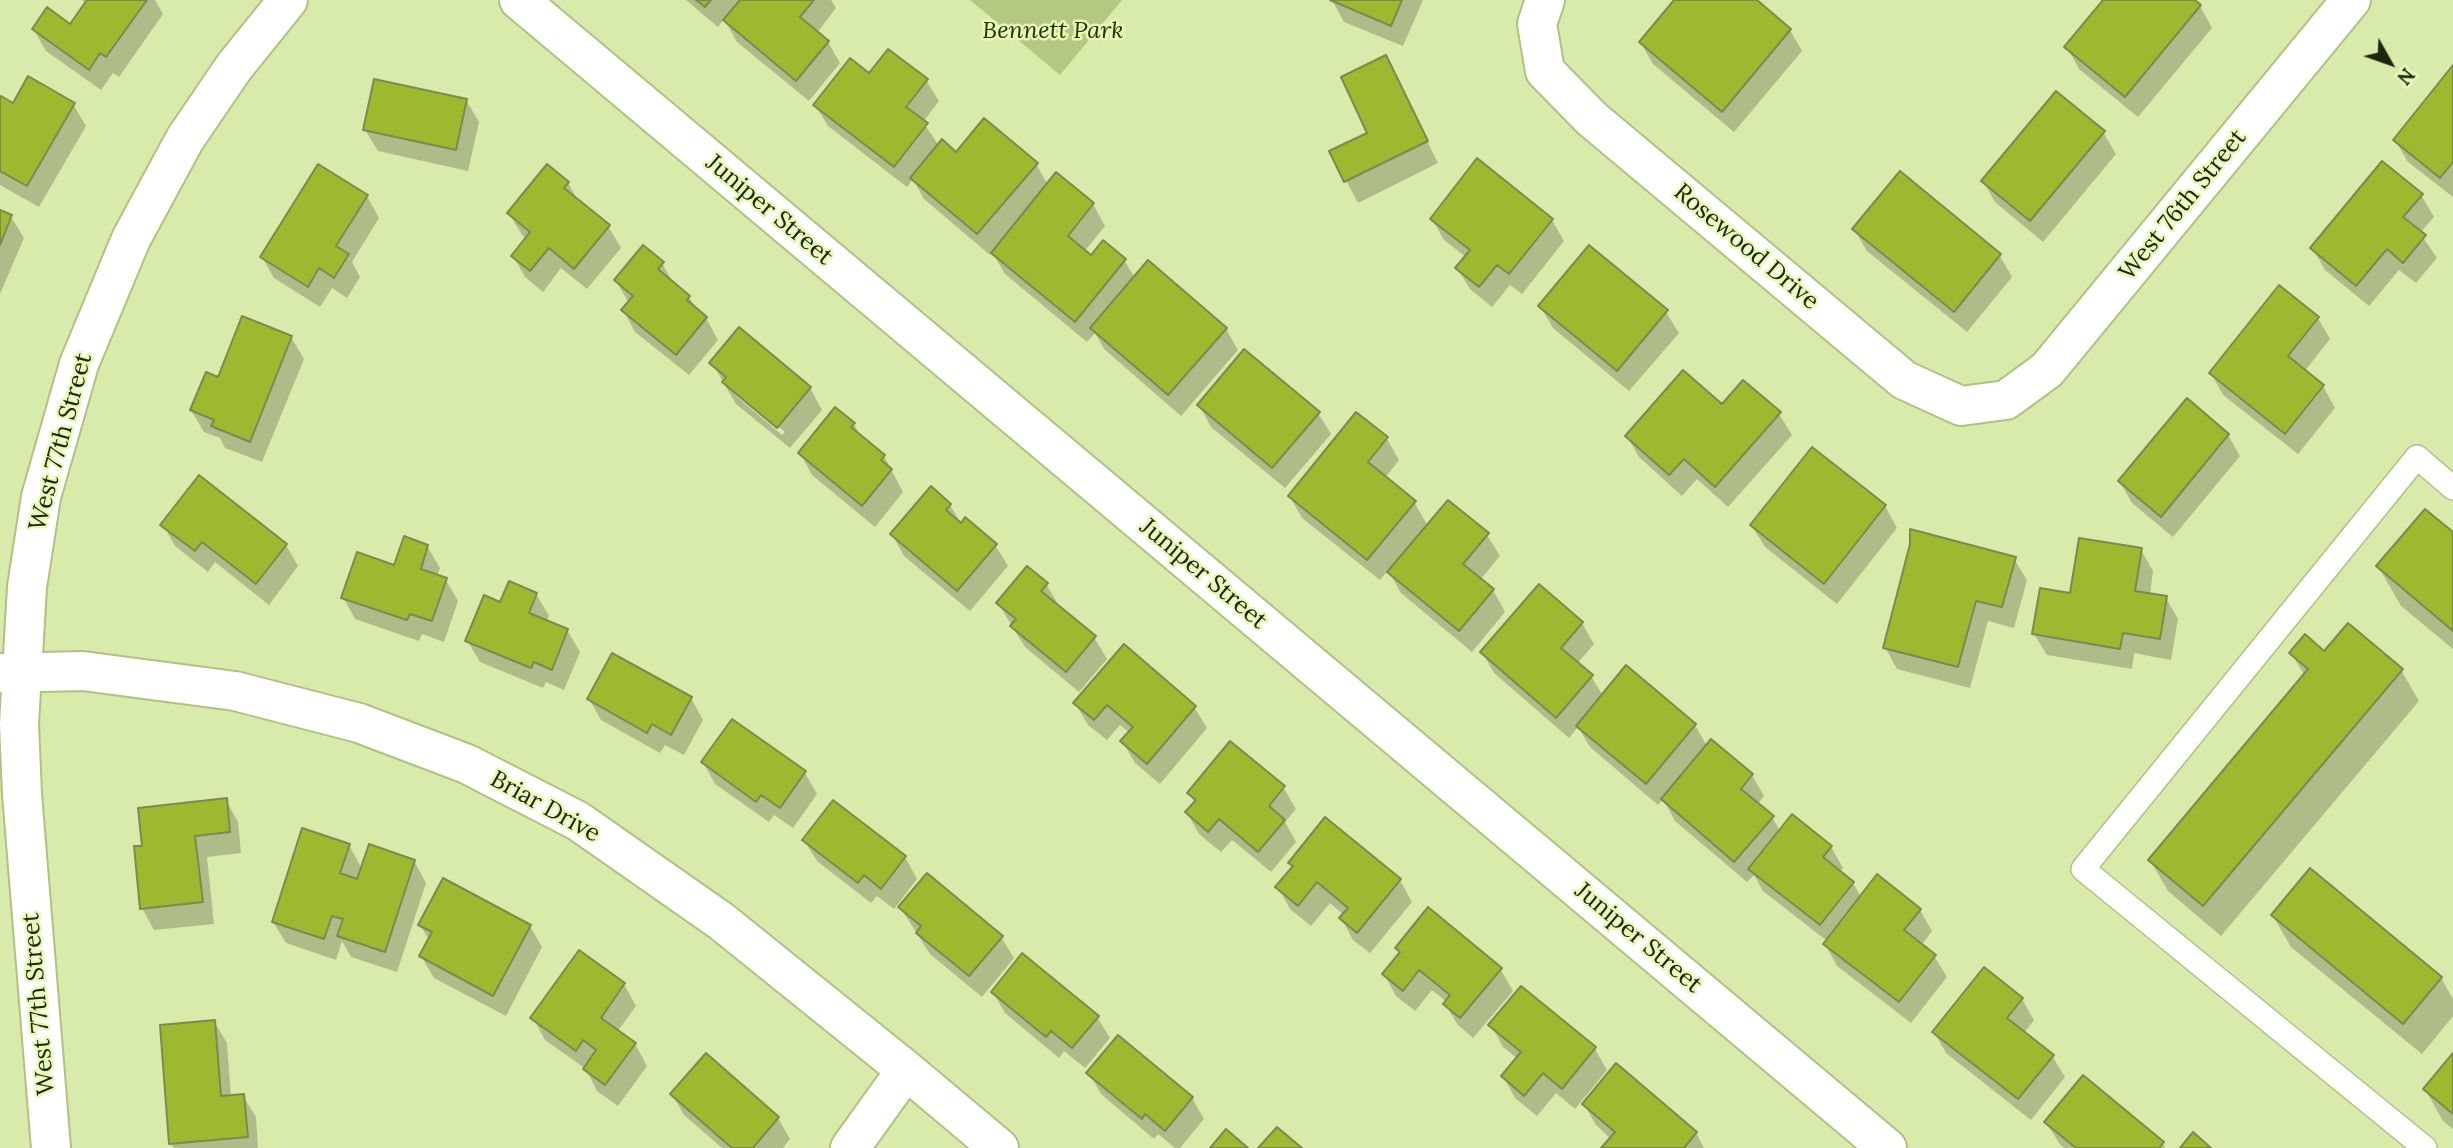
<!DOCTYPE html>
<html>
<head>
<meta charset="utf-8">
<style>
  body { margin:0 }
  #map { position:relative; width:2453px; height:1148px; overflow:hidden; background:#d9ebab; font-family:Lora,serif }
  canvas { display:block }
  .north { position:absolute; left:2355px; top:28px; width:70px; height:70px; -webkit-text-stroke:5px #e6f9b8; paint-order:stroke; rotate:130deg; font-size:19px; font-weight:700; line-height:28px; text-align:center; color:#20260d }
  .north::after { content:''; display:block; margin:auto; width:24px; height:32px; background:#20260d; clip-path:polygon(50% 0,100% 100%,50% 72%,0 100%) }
</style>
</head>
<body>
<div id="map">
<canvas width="2453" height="1148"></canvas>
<div class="north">N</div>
</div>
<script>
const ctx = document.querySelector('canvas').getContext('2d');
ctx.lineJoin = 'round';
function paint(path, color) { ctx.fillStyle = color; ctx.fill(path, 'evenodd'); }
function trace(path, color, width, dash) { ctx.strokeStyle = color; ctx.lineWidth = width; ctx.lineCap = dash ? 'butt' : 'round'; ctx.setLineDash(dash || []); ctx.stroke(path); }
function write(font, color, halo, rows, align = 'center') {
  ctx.font = font + ' Lora,serif'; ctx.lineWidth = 5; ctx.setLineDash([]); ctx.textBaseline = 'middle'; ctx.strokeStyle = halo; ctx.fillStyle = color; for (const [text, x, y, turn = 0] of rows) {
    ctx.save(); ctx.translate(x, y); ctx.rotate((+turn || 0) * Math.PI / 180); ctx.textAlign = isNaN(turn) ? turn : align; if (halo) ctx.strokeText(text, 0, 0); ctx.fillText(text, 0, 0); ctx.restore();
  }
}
const green = new Path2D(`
  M970,0H1122L1060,75Z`);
const shadow = new Path2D(`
  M82,0H155L163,14L119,77L113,73L101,90L46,51L34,30L71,26L87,4Z
  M686,0H831L836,8L817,33L828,42L840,63L809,101L737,42L724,19L718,27Z
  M1332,0H1423L1403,46L1344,22Z
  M1677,0H1754L1790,30L1802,51L1734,132L1653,64L1641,43Z
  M2106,0H2192L2200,6L2212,28L2138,117L2079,69L2067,47Z
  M1385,57L1438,163L1358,203L1331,152L1369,133Z
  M2453,68V197L2408,162L2395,140Z
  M870,75L926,80L939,101L923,122L939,146L956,154L1036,164L1048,185L1057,175L1093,204L1105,226L1084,252L1091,258L1124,260L1135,278L1226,329L1238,350L1181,416L1104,349L1095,333L1087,342L1005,274L992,252L990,255L924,199L913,179L907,187L828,126L815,105Z
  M466,100L479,122L468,171L378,151L365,130Z
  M0,101L13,105L73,104L86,126L39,207L0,185Z
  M2103,132L2116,154L2043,242L1995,202L1983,181Z
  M1900,174L2000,256L2012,277L1967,332L1867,251L1854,229Z
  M568,183L580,204L608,226L621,248L587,289L561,268L543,292L525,277L513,256L527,239L522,235L509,213Z
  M2421,195L2434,217L2420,233L2437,258L2416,283L2399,270L2369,306L2325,270L2313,249Z
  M367,196L379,218L352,262L360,277L347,298L332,288L320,307L274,278L262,257Z
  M0,212L11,217L24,238L0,294Z
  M1432,219L1552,220L1564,241L1522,294L1510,285L1492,307L1470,289L1457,268L1466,257L1444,240Z
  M662,263L675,286L689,297L697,311L706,318L718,340L689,375L635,332L623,310L629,303L616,281Z
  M1540,306L1666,312L1679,333L1629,391L1553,328Z
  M2318,318L2330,339L2304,372L2323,386L2335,408L2298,454L2223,395L2211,373Z
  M291,337L304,359L262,462L225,448L220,438L204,432L191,410L219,379Z
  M712,363L810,388L822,410L790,448L736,404ZM735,391L785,432L782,435L735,395Z
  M1199,405L1318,413L1331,434L1285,488L1211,427Z
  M1722,407L1779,414L1792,435L1728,507L1697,479L1682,496L1639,457L1627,436Z
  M854,424L862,439L884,456L903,492L875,527L812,475L800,453Z
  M2228,435L2240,456L2173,537L2132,503L2120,482Z
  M1387,439L1399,460L1385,478L1414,502L1428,526L1487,535L1500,556L1480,580L1493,590L1505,612L1472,652L1401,593L1388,570L1380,580L1302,518L1290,497Z
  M950,505L962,525L995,545L1008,566L970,611L904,556L892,534Z
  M1885,506L1897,528L1837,604L1765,547L1752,526Z
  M163,525L286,545L298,566L269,605L215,562L208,572L175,546Z
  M2453,534V649L2401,606L2378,566Z
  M427,546L440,568L437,576L446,580L458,601L444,642L422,634L419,641L355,619L343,597Z
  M2141,550L2153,571L2150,595L2166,598L2178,619L2171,660L2134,653L2132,669L2047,655L2034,634L2071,595Z
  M2014,559L2027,580L2014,628L1988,621L1970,688L1897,669L1885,647Z
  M1046,584L1059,606L1094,637L1107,659L1079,692L1025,647L998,603Z
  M536,594L549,616L546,622L567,630L580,652L564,690L546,682L543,688L480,662L467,640L501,604Z
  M1582,623L1594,644L1577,664L1591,676L1603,696L1695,725L1707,746L1752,775L1764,796L1757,805L1772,817L1780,831L1831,847L1843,868L1840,872L1853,883L1861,897L1920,910L1932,931L1921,946L1934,956L1947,977L1911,1023L1837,966L1825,944L1827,941L1763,891L1754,875L1747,882L1675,821L1663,799L1658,805L1590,747L1578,727L1569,738L1494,673L1482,652Z
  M2291,653L2401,670L2419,701L2221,936L2168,891L2150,860L2305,676Z
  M691,698L703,720L684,755L665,745L660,753L601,720L589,699Z
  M1075,703L1194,707L1207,728L1160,784L1135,763L1122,741L1130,733L1120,725L1107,740L1088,725Z
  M733,721L805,773L817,794L793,828L774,815L769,822L715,784L703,762Z
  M1283,787L1296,809L1285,822L1296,842L1271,872L1232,840L1221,852L1199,834L1187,813L1195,803L1189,793Z
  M226,800L238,822L241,853L207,857L214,924L154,930L142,908L144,848Z
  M833,802L905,857L917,879L894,909L877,896L871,903L817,861L804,840Z
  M349,845L362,869L414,861L426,883L397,972L351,957L342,941L336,960L286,943L273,922Z
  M1290,863L1400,880L1412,902L1370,953L1353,940L1341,918L1344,915L1330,903L1311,926L1290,909L1278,887L1293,868Z
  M900,907L1001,937L1014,958L982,997L930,954Z
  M2273,916L2441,978L2453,999V1016L2422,1054L2291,947Z
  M420,925L530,926L542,947L506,1016L434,978L421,956L430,941Z
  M1397,948L1501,970L1513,991L1473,1038L1458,1025L1445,1004L1447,1002L1432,990L1415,1011L1396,996L1384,974L1400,954Z
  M624,984L636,1006L617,1032L635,1044L647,1066L618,1106L597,1091L586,1069L545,1040L533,1018Z
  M993,992L1097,1017L1110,1038L1085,1068L1064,1051L1059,1058L1005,1013Z
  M2022,999L2034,1020L2024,1033L2052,1056L2065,1077L2031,1120L1946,1053L1934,1032Z
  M214,1021L227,1043L231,1097L243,1096L256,1117L258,1148H174L171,1144Z
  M1491,1025L1595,1049L1607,1070L1575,1109L1556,1093L1537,1116L1515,1098L1503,1076L1518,1059L1503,1047Z
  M2453,1056V1129L2443,1121L2425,1089Z
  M1089,1073L1192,1098L1204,1119L1180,1148H1175L1158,1134L1154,1139L1101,1094Z
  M672,1094L778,1118L790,1139L783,1148H722L684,1115Z
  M1584,1104L1696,1133L1704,1148H1603L1611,1139L1596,1125Z
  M2046,1122L2163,1143L2165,1148H2064L2059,1143Z`);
const building = new Path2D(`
  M87,0H147L106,57L100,53L89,70L32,29L47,7L70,24Z
  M696,0H711L705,7Z
  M740,0H814L800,17L829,41L796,81L723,20Z
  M1330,0H1402L1391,26Z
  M1674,0H1757L1791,29L1722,112L1639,42Z
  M2103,0H2195L2201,5L2125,97L2064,47Z
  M888,49L928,79L906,107L928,123L894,167L813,105L850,58L869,73Z
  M1386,55L1428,141L1344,182L1329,151L1367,133L1341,77Z
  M2453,65V162L2440,178L2393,140Z
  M28,76L75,103L27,186L0,171V98L1,96L13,103Z
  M374,79L467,99L456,150L363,130Z
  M2056,91L2105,131L2030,221L1981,181Z
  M984,118L1038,163L977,234L910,178L942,139L956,152Z
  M1477,158L1553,219L1509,274L1497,265L1479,287L1455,268L1470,250L1430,219Z
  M2382,161L2423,194L2403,217L2426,235L2403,263L2387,249L2356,286L2310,248Z
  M318,164L368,195L336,246L349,254L334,278L319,268L308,287L260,257Z
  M547,164L569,182L564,188L610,225L574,269L549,248L530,271L511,256L530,232L507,213Z
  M1900,171L2001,254L1954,312L1852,229Z
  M1056,172L1094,203L1068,236L1091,255L1103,240L1126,259L1075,322L991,253Z
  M0,210L12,215L0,245Z
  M643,245L664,262L658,269L690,296L687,300L707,317L676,355L621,310L633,296L614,280Z
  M1589,245L1668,310L1617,371L1538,306Z
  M1148,260L1227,328L1168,395L1090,328Z
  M2279,285L2319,317L2288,356L2324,385L2285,434L2209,373Z
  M242,316L292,336L250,442L211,426L214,420L190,410L206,372L218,377Z
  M739,327L811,387L777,428L722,382L726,377L709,363Z
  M1244,349L1320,412L1272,468L1197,405Z
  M1683,370L1722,404L1743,380L1781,412L1715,487L1684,459L1669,475L1625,436Z
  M2187,398L2229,434L2161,517L2118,481Z
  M835,407L855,423L851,427L885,455L881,460L892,469L862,506L798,453Z
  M1356,412L1388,437L1368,462L1416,501L1367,560L1288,496Z
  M1812,447L1886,505L1824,584L1750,525Z
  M199,475L287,544L256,584L202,542L195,551L160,525Z
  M931,486L951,504L946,510L961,523L965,517L997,544L957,591L890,534Z
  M1448,500L1489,533L1463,564L1494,589L1459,631L1387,572Z
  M2425,509L2453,532V631L2376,566Z
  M1910,529L2016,557L2002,607L1976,601L1958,667L1883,648L1910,544Z
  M404,536L428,545L421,569L447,578L432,621L410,614L407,620L341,598L357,552L394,565Z
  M2079,538L2142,548L2135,591L2167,596L2160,639L2123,633L2120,649L2032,634L2040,588L2070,593Z
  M1027,566L1048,583L1041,591L1096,636L1066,672L1010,626L1016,619L996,603Z
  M509,581L537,593L529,613L568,629L552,670L534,662L531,668L465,641L484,595L500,602Z
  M1539,584L1583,622L1561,648L1593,675L1556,718L1480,652Z
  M2348,623L2403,669L2203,906L2148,860L2308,669L2289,653L2305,634L2324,651Z
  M1124,644L1196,706L1147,764L1120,741L1133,727L1107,705L1094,720L1073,703Z
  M612,653L692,697L671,735L652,724L647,733L587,699Z
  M1626,665L1696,724L1646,784L1576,726Z
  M732,719L806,771L780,808L761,795L756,802L701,762Z
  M1711,739L1753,774L1741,789L1774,816L1734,862L1661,799Z
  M1230,741L1285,786L1269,806L1285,820L1258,852L1219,819L1208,832L1185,812L1196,800L1187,793Z
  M227,798L230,832L195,836L203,902L140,909L134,846H142L138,808Z
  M833,800L906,856L881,889L864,875L858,883L802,840Z
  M1792,814L1832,846L1823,857L1854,882L1820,925L1748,869Z
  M1325,817L1401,879L1357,933L1339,918L1348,908L1317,882L1298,906L1275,887L1293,866L1288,863Z
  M302,828L350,844L340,873L357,879L369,844L415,860L385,952L337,936L343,919L332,916L324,939L272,922Z
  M2310,868L2442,977L2403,1024L2271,915Z
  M927,873L1003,936L969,976L916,933L921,926L898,907Z
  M1877,874L1921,909L1904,930L1936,955L1899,1002L1823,944Z
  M443,878L531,925L493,996L419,956L432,932L418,925Z
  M1428,907L1502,968L1460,1018L1443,1004L1450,995L1419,970L1403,991L1382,974L1400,952L1395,948Z
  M579,950L625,983L601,1018L636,1043L605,1085L583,1069L596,1050L583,1040L576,1051L530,1018Z
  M1022,953L1099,1016L1072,1048L1051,1031L1046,1037L991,992Z
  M1984,967L2023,998L2007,1018L2054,1055L2018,1099L1932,1032Z
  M1521,986L1596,1047L1562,1089L1543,1073L1524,1096L1501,1076L1521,1052L1488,1025Z
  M215,1020L221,1096L244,1094L248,1137L169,1144L160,1025Z
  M1118,1035L1193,1097L1165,1131L1145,1114L1142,1119L1086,1073Z
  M706,1053L779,1117L753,1148H732L670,1094Z
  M2453,1053V1114L2423,1089Z
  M1616,1063L1697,1132L1684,1148H1601L1615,1132L1582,1104Z
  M2083,1075L2164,1142L2159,1148H2076L2044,1122Z
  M1277,1127L1302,1148H1258Z
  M1226,1129L1248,1148H1210Z
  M2193,1132L2211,1148H2180Z`);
const service = new Path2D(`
  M2425,1148L2083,869L2417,457L2453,488`);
const minor = new Path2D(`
  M519,0L1887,1148
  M1545,0L1537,24L1545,71L1592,119L1904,380L1961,406L2006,400L2047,370L2351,0
  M0,673L83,671L235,691L359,723L467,764L578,821L721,921L906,1070L999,1148
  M51,1148L22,794L19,724L27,587L41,497L79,364L131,239L185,139L234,67L288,0
  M850,1148L906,1070`);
const parkNames = [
  ["Bennett Park",1053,31]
];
const streetNames = [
  ["West 76th Street",2183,205,-51],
  ["Juniper Street",769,210,40],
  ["Rosewood Drive",1746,247,40],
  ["West 77th Street",61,442,-75],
  ["Juniper Street",1203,574,40],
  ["Briar Drive",545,807,29],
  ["Juniper Street",1638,938,40],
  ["West 77th Street",39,1004,-95]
];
paint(green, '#b5c881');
paint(shadow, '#0003');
paint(building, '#9cb930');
trace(building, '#7b8b4f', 2);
trace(service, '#b0c182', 26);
trace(minor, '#b0c182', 42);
trace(service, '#fff', 23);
trace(minor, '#fff', 38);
write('italic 24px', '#293400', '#e6f9b8', parkNames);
write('24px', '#20260d', '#e6f9b8', streetNames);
</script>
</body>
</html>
